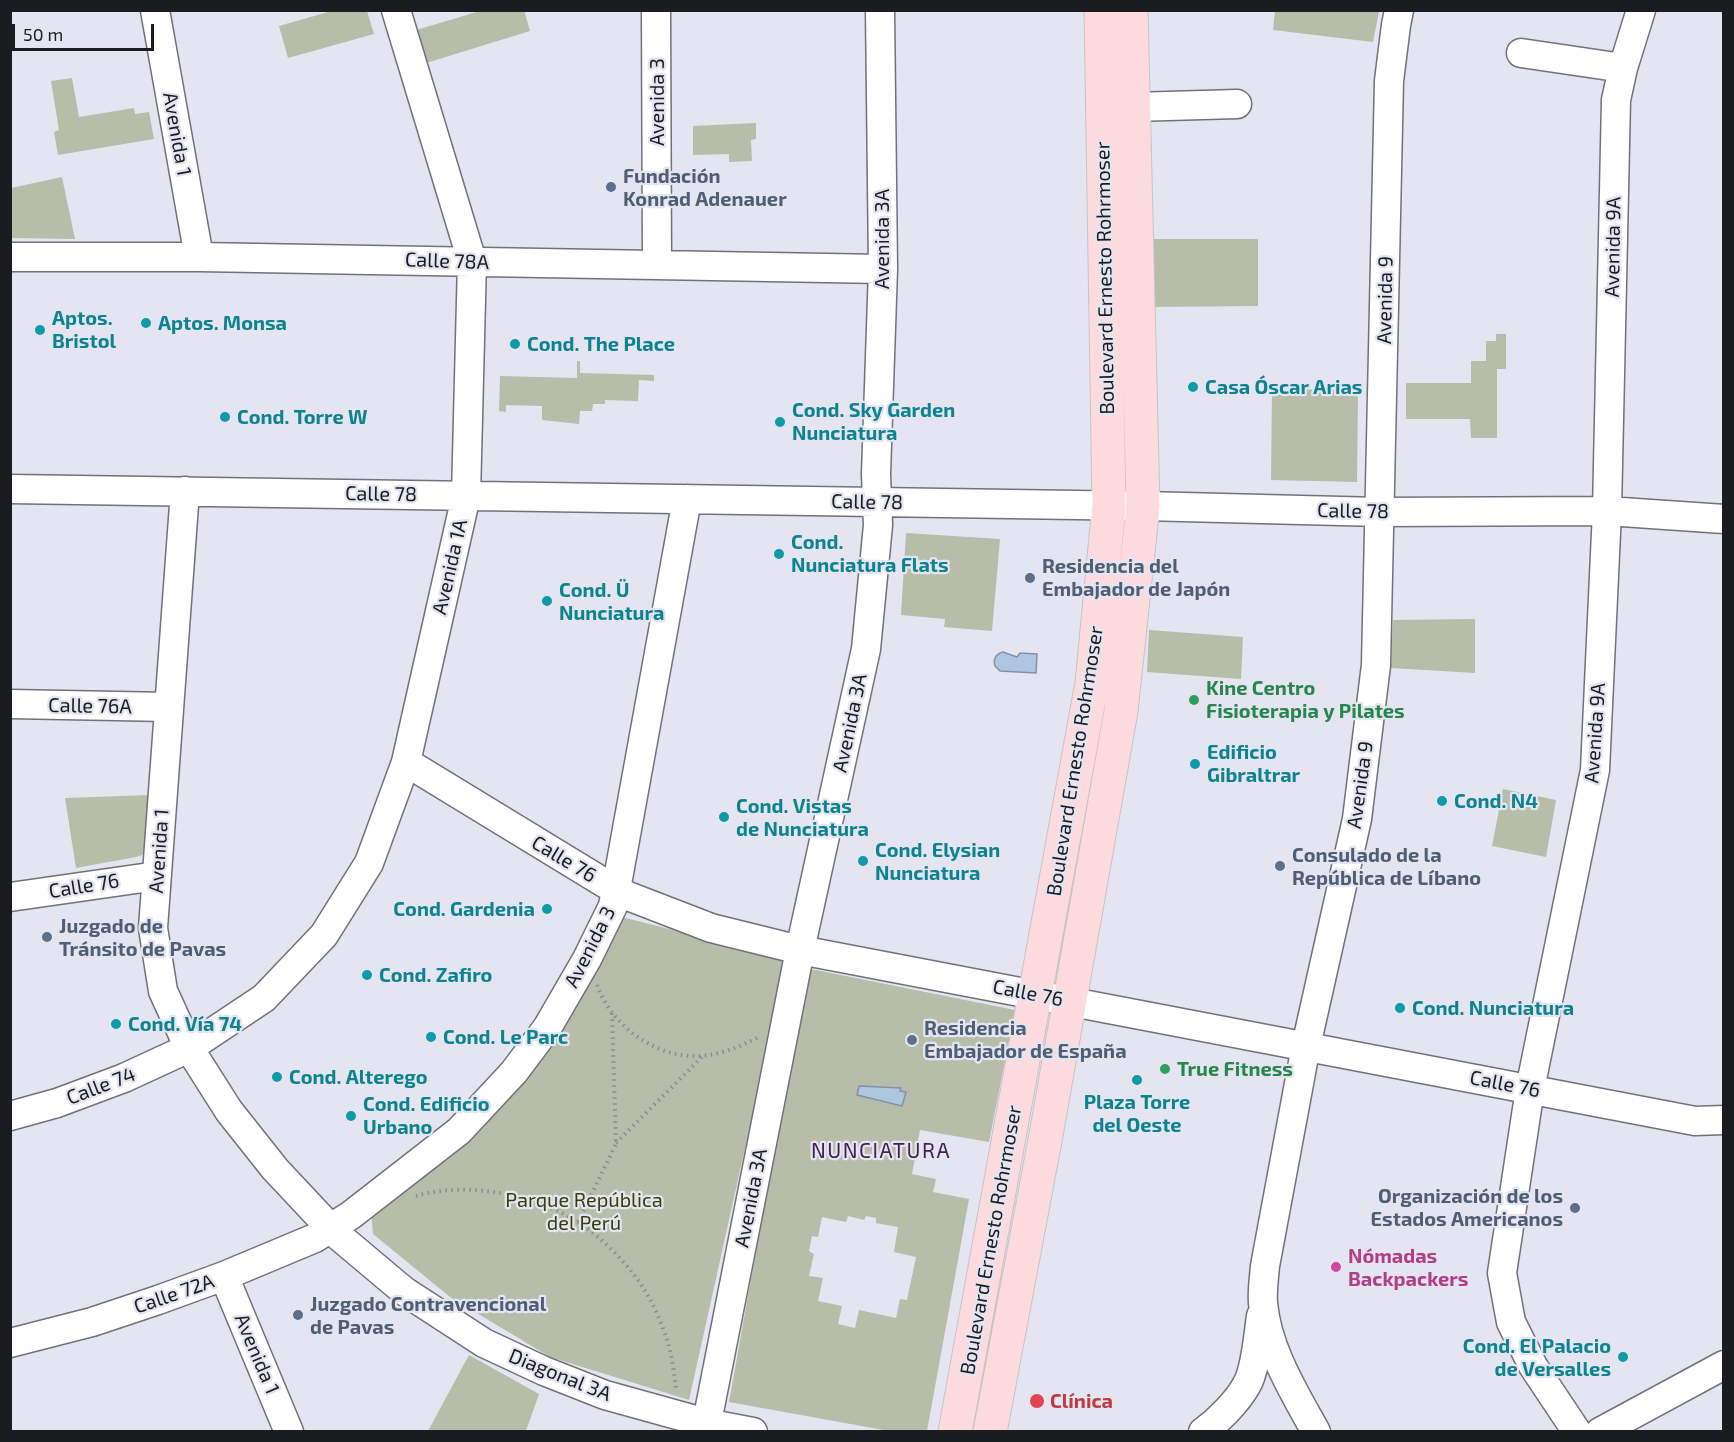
<!DOCTYPE html>
<html>
<head>
<meta charset="utf-8">
<style>
  body { margin:0 }
  #map { position:relative; width:1734px; height:1442px; overflow:hidden; background:#e4e5f0; font-family:"Exo 2",sans-serif }
  canvas { display:block }
  .frame { position:absolute; inset:0; border:12px solid #1b1c20; pointer-events:none }
  .scale { position:absolute; left:12px; top:24px; width:142px; height:27px; box-sizing:border-box; border:3px solid #1b1c20; border-top:0; padding-left:8px; font-size:18px; line-height:21px; white-space:nowrap; color:#1b1c20; -webkit-text-stroke:4px #e4e5f0; paint-order:stroke }
</style>
</head>
<body>
<div id="map">
<canvas width="1734" height="1442"></canvas>
<div class="frame"></div>
<div class="scale">50 m</div>
</div>
<script>
const ctx = document.querySelector('canvas').getContext('2d');
ctx.lineJoin = 'round';
function paint(path, color) { ctx.fillStyle = color; ctx.fill(path, 'evenodd'); }
function trace(path, color, width, dash) { ctx.strokeStyle = color; ctx.lineWidth = width; ctx.lineCap = dash ? 'butt' : 'round'; ctx.setLineDash(dash || []); ctx.stroke(path); }
function write(font, color, halo, rows, align = 'center') {
  ctx.font = font + ' "Exo 2",sans-serif'; ctx.lineWidth = 4.5; ctx.setLineDash([]); ctx.textBaseline = 'middle'; ctx.strokeStyle = halo; ctx.fillStyle = color; for (const [text, x, y, turn = 0] of rows) {
    ctx.save(); ctx.translate(x, y); ctx.rotate((+turn || 0) * Math.PI / 180); ctx.textAlign = isNaN(turn) ? turn : align; if (halo) ctx.strokeText(text, 0, 0); ctx.fillText(text, 0, 0); ctx.restore();
  }
}
const green = new Path2D(`
  M335,10L367,11L374,34L288,58L279,26Z
  M524,10L530,31L423,64L413,31L480,11Z
  M1374,10L1379,12L1373,42L1273,30L1275,11Z
  M72,78L79,117L134,108L135,114L149,112L154,139L58,155L54,132L59,130L51,81Z
  M756,123V139L751,140L752,161L729,162V154L693,155V126Z
  M62,177L75,239L11,238V188Z
  M1150,239H1258V306L1151,307Z
  M1496,334H1506V369H1497V438H1471L1470,419H1406V383H1471V361H1486V341H1496Z
  M577,361H580V373L654,375V381L639,380L638,401L605,400V404H593L592,411H580L579,424L542,420V406L506,405V412L499,411L500,376L577,378Z
  M1272,389L1358,390L1357,482L1271,480Z
  M906,533L1000,539L992,631L944,627L945,619L901,615Z
  M1475,619V673L1391,668L1393,620Z
  M1149,630L1243,637L1241,679L1147,672Z
  M1503,789L1556,800L1546,857L1492,846Z
  M150,795L146,849L142,855L136,857L76,868L65,798Z
  M614,915L787,959L689,1400L550,1357L450,1297L373,1234L371,1212L424,1172Z
  M811,969L1015,1010L989,1142L920,1130L912,1174L936,1179L933,1192L969,1199L927,1431H889L729,1402L772,1162ZM848,1216L864,1220L866,1216L876,1218V1223L898,1227L894,1252L916,1257L907,1300L900,1299L896,1318L859,1310L855,1328L838,1324L842,1306L818,1301L823,1278L809,1276L814,1254L809,1251L812,1236L818,1237L822,1217L846,1222Z
  M469,1355L539,1394L526,1431H428Z`);
const water = new Path2D(`
  M1003,652L1017,657L1020,653L1037,654L1036,673L1000,671L995,666C993,659 996,654 1003,652Z
  M859,1086L901,1088L900,1091L906,1092L902,1106L857,1095Z`);
const path = new Path2D(`
  M597,985C612,1027 657,1059 702,1056C723,1054 741,1046 759,1037
  M616,1143L702,1057
  M416,1196C466,1181 534,1194 578,1222C603,1238 632,1268 647,1294C654,1305 663,1327 667,1340C672,1355 674,1373 676,1389
  M578,1222L616,1144L612,1013`);
const minor = new Path2D(`
  M155,10L199,257
  M656,10L657,265
  M1521,53L1623,68
  M1133,107L1237,104
  M10,257H199L883,269
  M10,489L1143,506L1380,512L1607,511L1724,519
  M185,491L153,928L163,991L189,1048L229,1111L275,1169L335,1233L404,1291L484,1343L544,1371L605,1395L706,1423L753,1432
  M10,704L169,707
  M406,762L606,884L628,896L711,928L800,950L1695,1121L1724,1120
  M10,897L157,876
  M10,1116L57,1103L124,1078L189,1048L264,998L324,935L369,863L406,762L466,496L472,261L396,10
  M224,1276L289,1432
  M10,1343L92,1322L158,1300L224,1276L315,1238L351,1215L459,1131L514,1072L547,1028L587,959L613,906L687,499
  M705,1432L800,950L866,649L878,525L876,474L883,269L880,10
  M1203,1432C1218,1421 1237,1402 1246,1386C1256,1370 1258,1336 1261,1316
  M1316,1432C1294,1392 1267,1349 1263,1303C1262,1291 1264,1278 1265,1266L1306,1046L1357,819L1376,665L1389,81L1396,25L1399,10
  M1577,1432L1533,1366L1511,1322L1502,1273L1530,1089L1595,770L1607,511L1616,100L1623,68L1641,10
  M1600,1432L1724,1365`);
const major = new Path2D(`
  M955,1432L1092,683L1109,506L1101,10
  M990,1432L1046,1135L1121,711L1143,506L1131,10`);
const markers = [
  [611,187,6,"#5c6f8a"],
  [146,323,6,"#0f9aa8"],
  [40,330,6,"#0f9aa8"],
  [515,344,6,"#0f9aa8"],
  [1193,387,6,"#0f9aa8"],
  [225,417,6,"#0f9aa8"],
  [780,422,6,"#0f9aa8"],
  [779,554,6,"#0f9aa8"],
  [1030,578,6,"#5c6f8a"],
  [547,601,6,"#0f9aa8"],
  [1194,700,6,"#2e9e5b"],
  [1195,764,6,"#0f9aa8"],
  [1442,801,6,"#0f9aa8"],
  [724,817,6,"#0f9aa8"],
  [863,861,6,"#0f9aa8"],
  [1280,866,6,"#5c6f8a"],
  [547,909,6,"#0f9aa8"],
  [47,937,6,"#5c6f8a"],
  [367,975,6,"#0f9aa8"],
  [1400,1008,6,"#0f9aa8"],
  [116,1024,6,"#0f9aa8"],
  [431,1037,6,"#0f9aa8"],
  [912,1040,6,"#5c6f8a"],
  [1165,1069,6,"#2e9e5b"],
  [277,1077,6,"#0f9aa8"],
  [1137,1080,6,"#0f9aa8"],
  [351,1116,6,"#0f9aa8"],
  [1575,1208,6,"#5c6f8a"],
  [1336,1267,6,"#d1479c"],
  [298,1315,6,"#5c6f8a"],
  [1623,1357,6,"#0f9aa8"],
  [1037,1401,8,"#e0444e"]
];
const streetNames = [
  ["Avenida 3",657,102,-90],
  ["Avenida 1",177,134,80],
  ["Avenida 3A",882,239,-90],
  ["Avenida 9A",1613,247,-89],
  ["Calle 78A",447,261,2],
  ["Boulevard Ernesto Rohrmoser",1105,278,-91],
  ["Avenida 9",1385,300,-89],
  ["Calle 78",381,494,1],
  ["Calle 78",867,502,1],
  ["Calle 78",1353,511,1],
  ["Avenida 1A",450,567,-77],
  ["Calle 76A",90,706,1],
  ["Avenida 3A",850,723,-78],
  ["Avenida 9A",1595,733,-86],
  ["Boulevard Ernesto Rohrmoser",1075,761,-81],
  ["Avenida 9",1360,785,-82],
  ["Avenida 1",159,851,-86],
  ["Calle 76",564,859,31],
  ["Calle 76",84,886,-9],
  ["Avenida 3",590,947,-63],
  ["Calle 76",1028,993,11],
  ["Calle 76",1505,1084,11],
  ["Calle 74",101,1086,-21],
  ["Avenida 3A",751,1198,-79],
  ["Boulevard Ernesto Rohrmoser",991,1240,-80],
  ["Calle 72A",174,1294,-19],
  ["Avenida 1",257,1354,67],
  ["Diagonal 3A",560,1375,22]
];
const serviceNames = [
  ["Fundación",623,176],
  ["Konrad Adenauer",623,199],
  ["Residencia del",1042,566],
  ["Embajador de Japón",1042,589],
  ["Consulado de la",1292,855],
  ["República de Líbano",1292,878],
  ["Juzgado de",59,926],
  ["Tránsito de Pavas",59,949],
  ["Residencia",924,1028],
  ["Embajador de España",924,1051],
  ["Organización de los",1563,1196,"right"],
  ["Estados Americanos",1563,1219,"right"],
  ["Juzgado Contravencional",310,1304],
  ["de Pavas",310,1327]
];
const cultureNames = [
  ["Aptos.",52,318],
  ["Bristol",52,341],
  ["Aptos. Monsa",158,323],
  ["Cond. The Place",527,344],
  ["Casa Óscar Arias",1205,387],
  ["Cond. Sky Garden",792,410],
  ["Nunciatura",792,433],
  ["Cond. Torre W",237,417],
  ["Cond.",791,542],
  ["Nunciatura Flats",791,565],
  ["Cond. Ü",559,590],
  ["Nunciatura",559,613],
  ["Edificio",1207,752],
  ["Gibraltrar",1207,775],
  ["Cond. N4",1454,801],
  ["Cond. Vistas",736,806],
  ["de Nunciatura",736,829],
  ["Cond. Elysian",875,850],
  ["Nunciatura",875,873],
  ["Cond. Gardenia",535,909,"right"],
  ["Cond. Zafiro",379,975],
  ["Cond. Nunciatura",1412,1008],
  ["Cond. Vía 74",128,1024],
  ["Cond. Le Parc",443,1037],
  ["Cond. Alterego",289,1077],
  ["Plaza Torre",1137,1102,"center"],
  ["del Oeste",1137,1125,"center"],
  ["Cond. Edificio",363,1104],
  ["Urbano",363,1127],
  ["Cond. El Palacio",1611,1346,"right"],
  ["de Versalles",1611,1369,"right"]
];
const leisureNames = [
  ["Kine Centro",1206,688],
  ["Fisioterapia y Pilates",1206,711],
  ["True Fitness",1177,1069]
];
const parkNames = [
  ["Parque República",584,1200],
  ["del Perú",584,1223]
];
const hotelNames = [
  ["Nómadas",1348,1256],
  ["Backpackers",1348,1279]
];
const healthNames = [
  ["Clínica",1050,1401]
];
const neighbourhoodNames = [
  ["NUNCIATURA",881,1151]
];
paint(green, '#b8bda9');
paint(water, '#afc6e1');
trace(water, '#8393a7', 1.5);
trace(minor, '#70717b', 31);
trace(major, '#c4c4c5', 35);
trace(path, '#8c8d95', 4, [1.5, 4.5]);
trace(minor, '#fff', 28);
trace(major, '#fddadd', 33);
for (const [x, y, r, color] of markers) { const dot = new Path2D(); dot.arc(x, y, r, 0, 2 * Math.PI); ctx.fillStyle = color; ctx.fill(dot); trace(dot, '#e4e5f0', 2); }
write('20px', '#1b1c20', '#e4e5f0', streetNames);
write('bold 20px', '#4e5e75', '#e4e5f0', serviceNames, 'left');
write('bold 20px', '#0d838f', '#e4e5f0', cultureNames, 'left');
write('bold 20px', '#27864d', '#e4e5f0', leisureNames, 'left');
write('20px', '#363f08', '#e4e5f0', parkNames);
write('bold 20px', '#b23c85', '#e4e5f0', hotelNames, 'left');
write('bold 20px', '#be3a42', '#e4e5f0', healthNames, 'left');
ctx.letterSpacing = '1.5px';
write('21px', '#411e55', '#e4e5f0', neighbourhoodNames);
ctx.letterSpacing = '0px';
</script>
</body>
</html>
